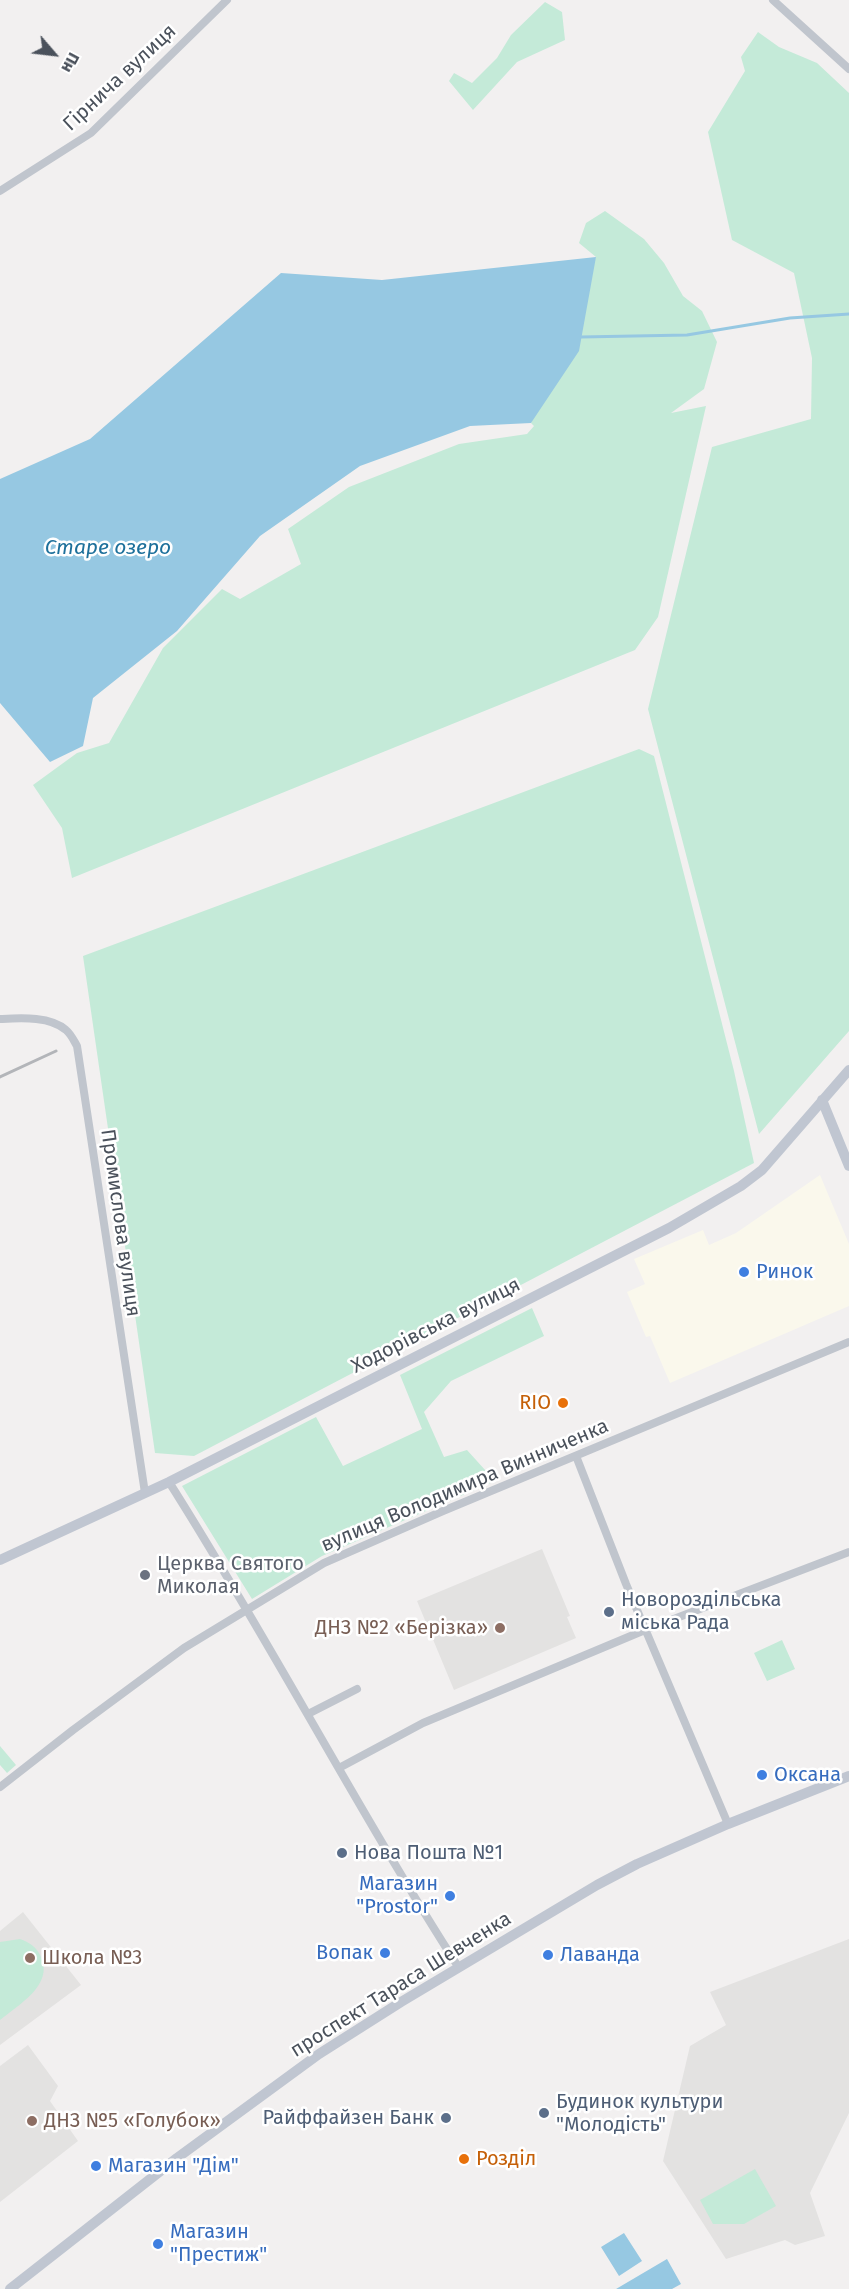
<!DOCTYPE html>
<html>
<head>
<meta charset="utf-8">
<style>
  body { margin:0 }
  #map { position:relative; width:849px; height:2289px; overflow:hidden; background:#f2f0f0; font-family:"Fira Sans",sans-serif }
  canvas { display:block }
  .north { position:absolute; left:24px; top:24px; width:60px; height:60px; -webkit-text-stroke:4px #fff; paint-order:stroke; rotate:118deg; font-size:16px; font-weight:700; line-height:24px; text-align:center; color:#4a515b }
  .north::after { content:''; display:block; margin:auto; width:21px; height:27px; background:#4a515b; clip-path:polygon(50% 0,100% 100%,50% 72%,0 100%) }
</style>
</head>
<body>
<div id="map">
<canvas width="849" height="2289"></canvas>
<div class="north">Пн</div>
</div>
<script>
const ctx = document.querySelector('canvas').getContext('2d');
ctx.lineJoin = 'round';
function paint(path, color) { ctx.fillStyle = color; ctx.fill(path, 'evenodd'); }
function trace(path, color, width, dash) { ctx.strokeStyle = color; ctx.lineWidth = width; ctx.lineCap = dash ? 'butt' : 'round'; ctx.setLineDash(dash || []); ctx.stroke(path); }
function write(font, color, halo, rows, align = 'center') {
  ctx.font = font + ' "Fira Sans",sans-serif'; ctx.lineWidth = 5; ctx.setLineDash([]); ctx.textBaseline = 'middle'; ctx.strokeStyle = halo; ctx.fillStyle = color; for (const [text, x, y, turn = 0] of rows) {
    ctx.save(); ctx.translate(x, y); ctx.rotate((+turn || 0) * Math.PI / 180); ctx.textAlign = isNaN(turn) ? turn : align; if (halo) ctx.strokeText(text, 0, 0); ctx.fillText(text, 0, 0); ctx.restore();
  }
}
const commercial = new Path2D(`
  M820,1175L849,1244V1306L670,1383L650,1336L646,1337L627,1292L645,1284L634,1259L703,1230L709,1245L736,1233Z`);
const education = new Path2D(`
  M542,1549L570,1616L567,1617L576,1638L454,1690L417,1601Z
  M23,1912L81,1985L0,2045V1931Z
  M849,1939V2113L810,2193L825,2236L795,2245L785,2240L726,2259L663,2161L690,2046L726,2025L710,1992Z
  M28,2045L58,2086L50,2101L78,2141L0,2202V2066Z`);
const green = new Path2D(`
  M545,2L562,12L565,40L517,62L473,110L449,81L454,73L472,83L497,58L511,35Z
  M758,32L779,47L817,63L849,93V1031L759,1134L648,709L712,447L811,419L812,358L794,273L732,240L708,132L745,71L741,57Z
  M605,211L644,239L664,263L683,296L702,311L717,342L704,389L671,413L706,406L658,617L635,650L72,878L62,828L33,785L77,753L109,743L163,648L222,589L240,599L301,564L288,529L349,487L459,444L527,434L534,426L531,423L596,257L579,243L586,223Z
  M639,749L654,756L734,1071L754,1163L194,1456L155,1453L83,956Z
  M532,1308L544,1336L451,1381L424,1412L444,1457L467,1450L495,1481L322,1556L252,1599L182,1486L316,1417L343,1466L422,1429L400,1375Z
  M782,1640L795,1669L767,1681L754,1653Z
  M0,1746L16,1765L7,1773L0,1765Z
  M20,1939C29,1942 37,1947 41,1957C54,1985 18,2005 0,2020V1942Z
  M755,2169L776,2206L744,2224H713L700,2200Z`);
const water = new Path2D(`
  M596,257L579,351L531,423L470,426L360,466L260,536L177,631L93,698L83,746L50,762L0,703V479L90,439L281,273L382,280Z
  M624,2233L642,2261L619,2276L601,2247Z
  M667,2259L681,2284L672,2289H616Z`);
const stream = new Path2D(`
  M581,337L687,335L790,318L849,314`);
const street = new Path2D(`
  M773,0L849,69
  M0,191L91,133L227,0
  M0,1019C21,1018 50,1016 66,1030C71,1034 74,1041 77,1046L145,1493
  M576,1456L626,1584L728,1824
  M169,1482C270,1641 357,1809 459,1968
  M308,1714L357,1689
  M339,1768L423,1723L645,1630L849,1552
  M0,1787L73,1730L184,1648L324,1563L443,1511L849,1342`);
const secondary = new Path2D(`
  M822,1100L849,1166
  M0,1560L169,1482L669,1228L741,1186L762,1170L849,1070
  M10,2289L177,2158L319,2054L401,2002L597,1885L637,1864L728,1824L849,1776`);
const rail = new Path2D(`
  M0,1077L56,1051`);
const markers = [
  [744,1272,6,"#3f7fe0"],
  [563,1403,6,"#e8710a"],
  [145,1575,6,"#6b7280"],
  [609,1612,6,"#5c6f8a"],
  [500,1628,6,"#8d6e63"],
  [762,1775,6,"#3f7fe0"],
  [342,1853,6,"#5c6f8a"],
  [450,1896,6,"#3f7fe0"],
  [385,1953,6,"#3f7fe0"],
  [548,1955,6,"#3f7fe0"],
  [30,1958,6,"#8d6e63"],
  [544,2113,6,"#5c6f8a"],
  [446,2118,6,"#5c6f8a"],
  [32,2121,6,"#8d6e63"],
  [464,2159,6,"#e8710a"],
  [96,2166,6,"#3f7fe0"],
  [158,2244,6,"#3f7fe0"]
];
const streetNames = [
  ["Гірнича вулиця",120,78,-43],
  ["Промислова вулиця",120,1223,82],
  ["Ходорівська вулиця",436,1326,-27],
  ["вулиця Володимира Винниченка",465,1486,-23],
  ["проспект Тараса Шевченка",401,1985,-32]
];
const shopNames = [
  ["Ринок",756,1272],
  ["Оксана",774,1775],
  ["Магазин",438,1884,"right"],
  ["\"Prostor\"",438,1907,"right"],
  ["Вопак",373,1953,"right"],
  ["Лаванда",560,1955],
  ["Магазин \"Дім\"",108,2166],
  ["Магазин",170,2232],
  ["\"Престиж\"",170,2255]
];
const foodNames = [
  ["RIO",551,1403],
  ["Розділ",476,2159,"left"]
];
const worshipNames = [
  ["Церква Святого",157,1564],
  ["Миколая",157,1587]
];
const serviceNames = [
  ["Новороздільська",621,1600],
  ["міська Рада",621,1623],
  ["Нова Пошта №1",354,1853],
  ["Будинок культури",556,2102],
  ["\"Молодість\"",556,2125],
  ["Райффайзен Банк",434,2118,"right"]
];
const educationNames = [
  ["ДНЗ №2 «Берізка»",488,1628,"right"],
  ["Школа №3",42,1958],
  ["ДНЗ №5 «Голубок»",44,2121]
];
const waterNames = [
  ["Старе озеро",108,548]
];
paint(commercial, '#faf8ec');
paint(education, '#e3e2e1');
paint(green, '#c4ead8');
paint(water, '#96c8e2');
trace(stream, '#96c8e2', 3);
trace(street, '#c0c5cd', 8);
trace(secondary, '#c0c6d1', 10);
trace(rail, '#b3b5b9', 3);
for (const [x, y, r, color] of markers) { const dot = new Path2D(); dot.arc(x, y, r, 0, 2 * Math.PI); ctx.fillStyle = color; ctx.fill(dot); trace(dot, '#fff', 2); }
write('20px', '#4a515b', '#fff', streetNames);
write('20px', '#366cbe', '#fff', shopNames, 'left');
write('20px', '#c56008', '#fff', foodNames, 'right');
write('20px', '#5b616d', '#fff', worshipNames, 'left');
write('20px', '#4e5e75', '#fff', serviceNames, 'left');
write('20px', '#785e54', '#fff', educationNames, 'left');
write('italic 21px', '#1d709b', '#fff', waterNames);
</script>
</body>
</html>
